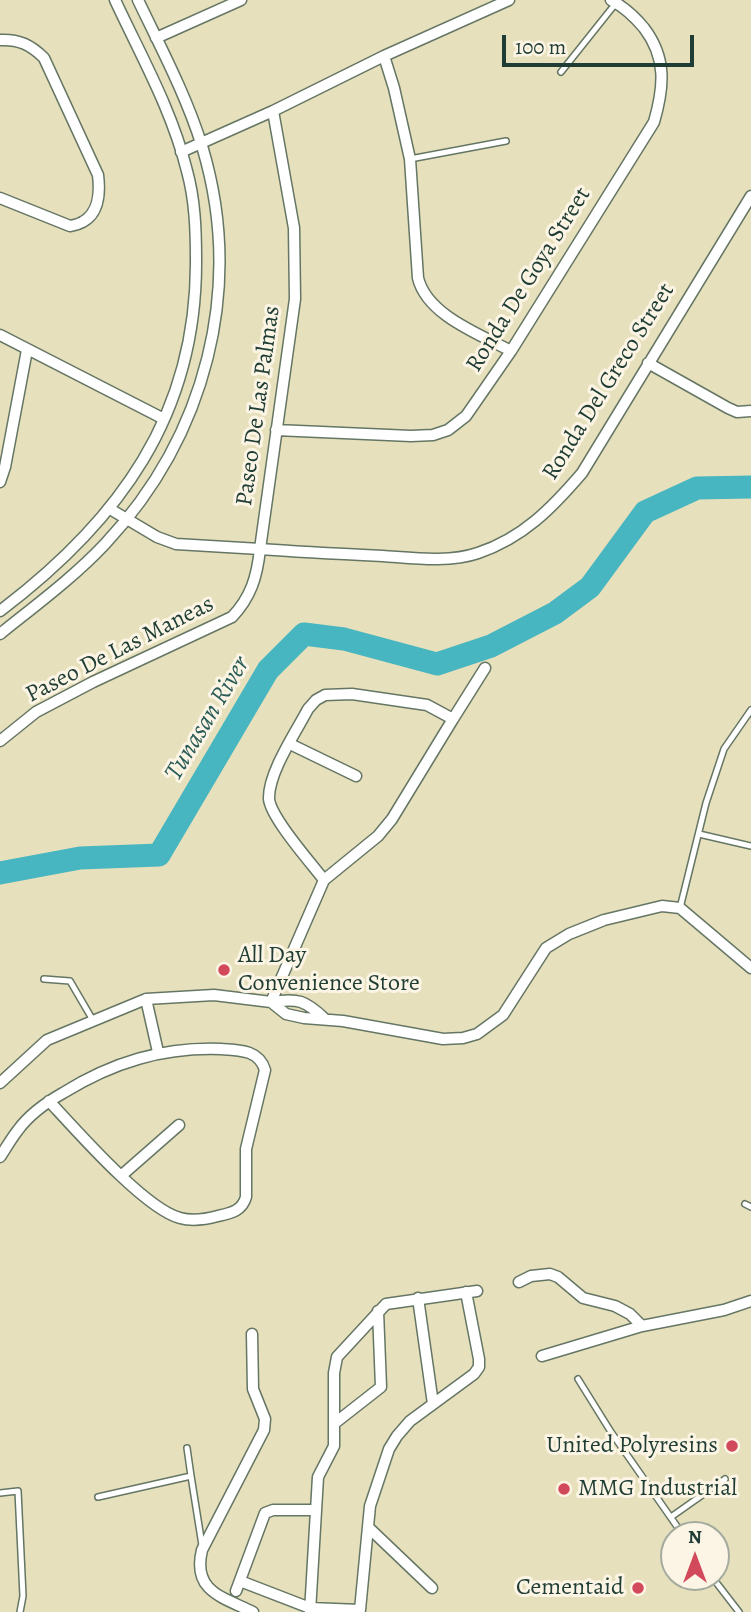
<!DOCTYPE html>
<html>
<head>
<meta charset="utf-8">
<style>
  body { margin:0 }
  #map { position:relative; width:751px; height:1612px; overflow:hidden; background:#e7e0bc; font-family:Alegreya,serif }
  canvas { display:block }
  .north { position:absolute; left:660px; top:1521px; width:70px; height:70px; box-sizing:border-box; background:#fcf5e5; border:2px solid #a4ab9e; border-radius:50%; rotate:0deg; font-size:19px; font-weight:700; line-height:28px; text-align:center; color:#1f3d34 }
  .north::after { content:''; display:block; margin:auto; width:24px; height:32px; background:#d1495b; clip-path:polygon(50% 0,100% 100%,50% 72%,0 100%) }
  .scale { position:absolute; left:502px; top:35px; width:192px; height:32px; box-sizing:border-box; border:4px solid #1f3d34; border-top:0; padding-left:9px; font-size:21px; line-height:24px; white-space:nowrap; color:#1f3d34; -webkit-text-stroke:5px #fcf5e5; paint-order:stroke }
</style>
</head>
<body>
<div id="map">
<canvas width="751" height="1612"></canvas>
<div class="north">N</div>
<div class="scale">100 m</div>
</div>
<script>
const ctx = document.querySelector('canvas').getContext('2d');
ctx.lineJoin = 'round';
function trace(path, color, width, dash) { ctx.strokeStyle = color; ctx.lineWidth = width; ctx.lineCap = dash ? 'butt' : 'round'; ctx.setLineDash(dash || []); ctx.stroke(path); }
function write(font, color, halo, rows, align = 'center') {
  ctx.font = font + ' Alegreya,serif'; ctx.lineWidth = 6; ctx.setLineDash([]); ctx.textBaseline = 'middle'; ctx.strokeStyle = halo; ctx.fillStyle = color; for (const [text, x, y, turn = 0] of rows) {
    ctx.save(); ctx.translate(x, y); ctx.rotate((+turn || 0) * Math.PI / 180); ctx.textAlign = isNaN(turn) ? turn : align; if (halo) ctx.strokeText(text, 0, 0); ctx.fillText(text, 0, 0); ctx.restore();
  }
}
const river = new Path2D(`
  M0,873L80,858L159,855L268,670L304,634L344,639L437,664L491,646L555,613L590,587L645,512L697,488L751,487`);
const service = new Path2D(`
  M561,72L616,3
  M410,159L506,141
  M699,834L751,846
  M680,908L706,803L724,749L751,710
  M44,979L70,981L94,1022
  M745,1204L751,1207
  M578,1379L611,1432L683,1535
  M187,1448L191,1476
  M0,1493L18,1491L23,1596L20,1612
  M98,1497L191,1476L202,1545
  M671,1517L725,1479
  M712,1577L739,1612`);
const minor = new Path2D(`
  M156,38L241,0
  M0,40C19,39 31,45 44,58L98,175C101,199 97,222 70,226L0,198
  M384,56L394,88L410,159L418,278C427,315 479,334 511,351
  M181,152L273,111L384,56L509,0
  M0,335L164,419
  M648,363L728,408L737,412L751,411
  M276,430L411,436L433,435L448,430L466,416L511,351L654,122C664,87 667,58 644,28C635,17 624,7 611,0
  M0,482L5,467L27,350
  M110,509L157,537L176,544L260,549L295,299L294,228L273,111
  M0,611C119,521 197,415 196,260C196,230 195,200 187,171C172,110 141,56 115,0
  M0,634C36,605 74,577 105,544C206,436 245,288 202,146C186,95 161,48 138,0
  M453,719L485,668
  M0,741L36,712L93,682L232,617C251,597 257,577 260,549C301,552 342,554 383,556C413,558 449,563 478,553C523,538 552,508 582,473L751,196
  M290,744L356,776
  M146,999L158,1052
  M271,1002L324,880L378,836L392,819L453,719L427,705L352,694L325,695L316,700L308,709C296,732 268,773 269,799C271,818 311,863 324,880
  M271,1002C298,998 305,1000 325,1019
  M0,1083L47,1040L146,999L214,995L271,1002L286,1014L304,1018L343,1021L443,1039L463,1038L477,1034L503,1015L546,948L569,934L604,920L662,906L680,908L751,968
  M0,1157C6,1148 11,1139 18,1130C29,1115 47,1102 63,1093C113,1062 163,1047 221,1049C240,1050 259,1050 265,1070L246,1149V1197C242,1211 231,1213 218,1216C207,1219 191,1221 180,1218C145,1209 76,1130 49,1101
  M122,1175L179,1125
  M519,1282L531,1276L550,1274L558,1277L583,1298L615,1306L630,1314L642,1326L542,1356
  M418,1298L433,1404
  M642,1326L724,1310L751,1301
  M252,1334L253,1389L265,1419L264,1430L202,1550C192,1591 222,1597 253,1612
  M335,1423L381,1387L378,1311
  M368,1527L432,1588
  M240,1581L310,1608L360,1610L370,1506L389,1449L397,1436L410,1421L474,1374L479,1367V1359L466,1292
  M236,1591L265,1513L273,1510H316
  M310,1612L318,1477L334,1446V1373L337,1357L386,1304L477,1291`);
const markers = [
  [224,970,7,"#d1495b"],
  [732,1446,7,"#d1495b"],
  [564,1489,7,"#d1495b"],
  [638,1588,7,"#d1495b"]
];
const streetNames = [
  ["Ronda De Goya Street",529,280,-58],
  ["Ronda Del Greco Street",609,382,-58],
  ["Paseo De Las Palmas",259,406,-82],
  ["Paseo De Las Maneas",120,650,-27]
];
const poiNames = [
  ["All Day",238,956],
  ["Convenience Store",238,984],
  ["United Polyresins",718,1446,"right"],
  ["MMG Industrial",578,1489],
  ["Cementaid",624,1588,"right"]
];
const waterNames = [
  ["Tunasan River",208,719,-59]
];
trace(river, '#47b6c0', 23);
trace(service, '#657664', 8);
trace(minor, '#657664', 13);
trace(service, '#fff', 5);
trace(minor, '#fff', 10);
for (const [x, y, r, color] of markers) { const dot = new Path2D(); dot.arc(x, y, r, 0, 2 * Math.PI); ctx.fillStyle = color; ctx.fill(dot); trace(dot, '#fcf5e5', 2.5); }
write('24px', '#1f3d34', '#fcf5e5', streetNames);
write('24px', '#1f3d34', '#fcf5e5', poiNames, 'left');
write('italic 26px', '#295b57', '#fcf5e5', waterNames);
</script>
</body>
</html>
